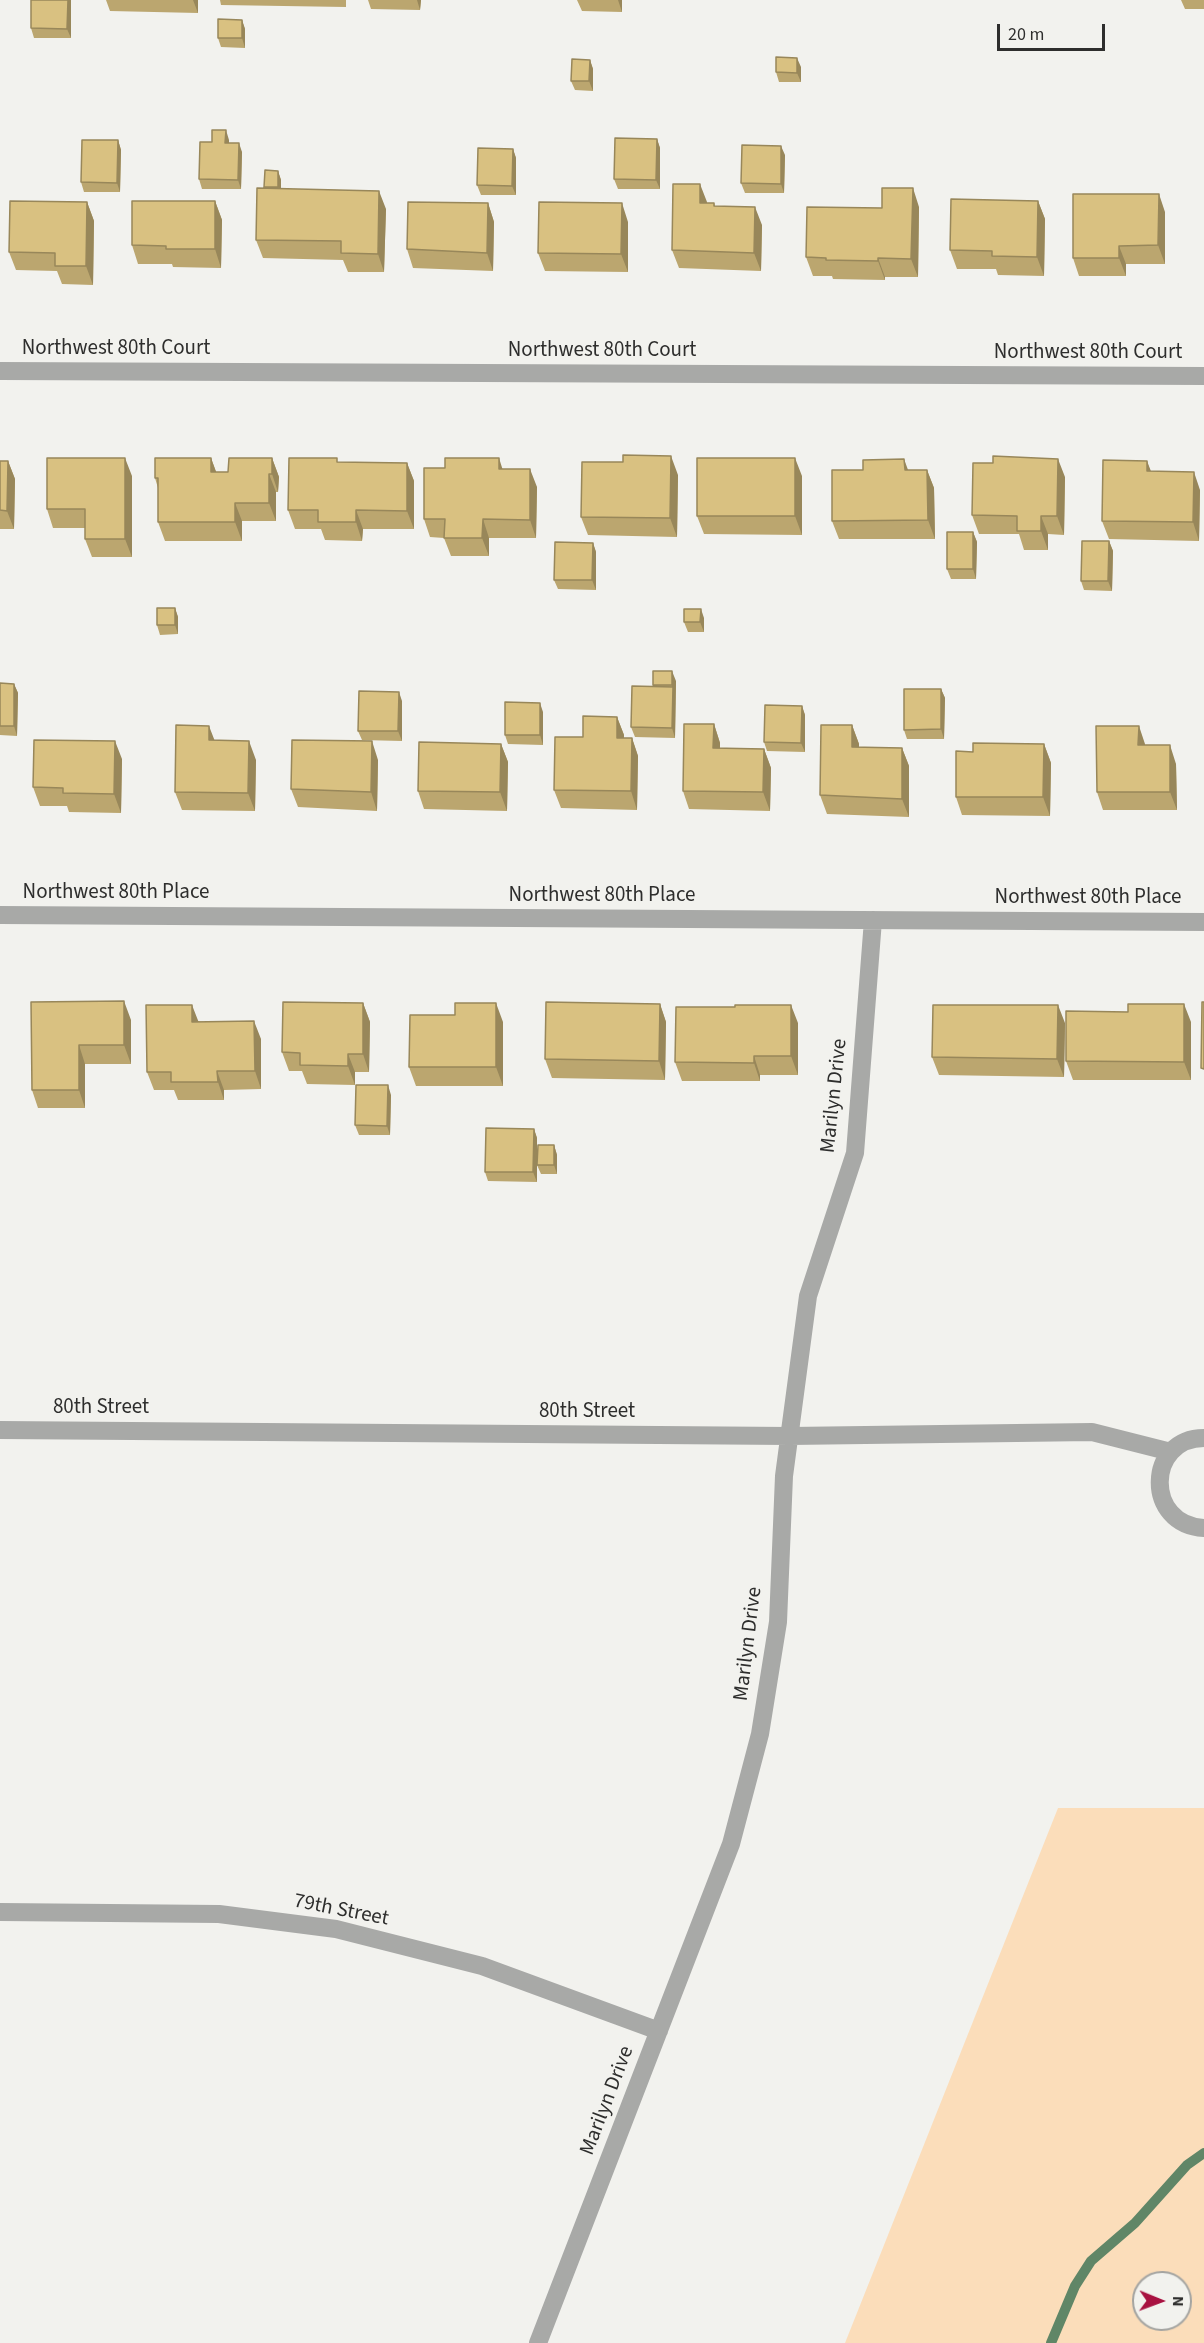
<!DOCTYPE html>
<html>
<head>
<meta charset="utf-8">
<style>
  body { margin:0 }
  #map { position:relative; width:1204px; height:2343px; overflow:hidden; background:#f2f2ee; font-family:"Source Sans 3",sans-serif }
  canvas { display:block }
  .north { position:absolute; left:1132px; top:2271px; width:60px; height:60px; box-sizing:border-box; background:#f2f2ee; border:2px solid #a4a4a1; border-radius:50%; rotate:91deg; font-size:16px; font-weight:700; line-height:24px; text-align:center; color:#2e2e2d }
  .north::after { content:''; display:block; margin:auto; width:21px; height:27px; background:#a81241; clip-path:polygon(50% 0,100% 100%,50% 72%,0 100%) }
  .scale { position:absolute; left:997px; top:24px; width:108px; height:27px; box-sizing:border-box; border:3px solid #2e2e2d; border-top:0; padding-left:8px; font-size:18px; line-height:21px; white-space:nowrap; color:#2e2e2d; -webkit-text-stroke:4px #f2f2ee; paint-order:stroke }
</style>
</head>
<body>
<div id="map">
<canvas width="1204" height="2343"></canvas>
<div class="north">N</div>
<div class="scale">20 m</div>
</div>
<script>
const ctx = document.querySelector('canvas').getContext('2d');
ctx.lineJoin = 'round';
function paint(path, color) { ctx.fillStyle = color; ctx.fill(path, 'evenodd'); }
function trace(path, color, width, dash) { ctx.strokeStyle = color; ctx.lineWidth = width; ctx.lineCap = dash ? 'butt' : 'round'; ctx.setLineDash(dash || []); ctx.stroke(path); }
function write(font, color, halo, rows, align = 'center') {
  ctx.font = font + ' "Source Sans 3",sans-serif'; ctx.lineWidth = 4.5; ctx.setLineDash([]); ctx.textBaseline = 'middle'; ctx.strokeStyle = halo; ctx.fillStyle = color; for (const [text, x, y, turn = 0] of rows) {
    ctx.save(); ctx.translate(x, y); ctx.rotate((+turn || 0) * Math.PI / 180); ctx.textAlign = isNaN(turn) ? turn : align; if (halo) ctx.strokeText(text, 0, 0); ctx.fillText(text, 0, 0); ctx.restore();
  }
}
const green = new Path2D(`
  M1058,1808H1204V2343H845ZM1144,2283H1180V2319H1144Z`);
const stream = new Path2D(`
  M1051,2343L1075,2286L1091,2261L1135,2223L1187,2165L1204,2153`);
const street = new Path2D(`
  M0,371L1204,376
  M0,915L1204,922
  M0,1430L790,1436L1092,1432L1171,1452
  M1204,1438C1146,1438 1144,1525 1204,1528
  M0,1912L219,1914L336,1929L482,1966L659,2031
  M538,2343L731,1844L760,1734L778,1622L784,1476L808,1296L855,1153L873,920`);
const wall = new Path2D(`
  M71,0V38H34L31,28Z
  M106,0H198V13L110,11Z
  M220,0H346V7L221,5Z
  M368,0H421L420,10L371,9Z
  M577,0H622V12L582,11Z
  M1181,0H1204V9H1185Z
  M242,20L245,29V48L221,47L218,38Z
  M590,60L593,69V91L575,90L571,81Z
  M801,67V82H779L776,72Z
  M657,139L660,148V189H618L614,179Z
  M118,140L121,150L120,192H84L81,182Z
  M229,140V143L242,152L241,189H202L199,179L212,142Z
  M513,149L516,158V195H481L477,185Z
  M785,155L784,193H745L741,183Z
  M278,171L281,180V189L386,209L384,272H348L343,260L263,258L256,240L264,187Z
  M215,201L222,220L221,268L173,267L172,264H138L132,245Z
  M1038,201L1045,219L1044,276L998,275L996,269H957L950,250Z
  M87,202L94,221L93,285L62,284L57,271L16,270L9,252Z
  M488,203L494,222L493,271L413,268L407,249Z
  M707,203H714L715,206L762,225L761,271L679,268L672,250Z
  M919,207L918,277H885V280L833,279L832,276H813L806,257L882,208Z
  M1165,212V264H1126V276H1079L1073,258Z
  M628,222V272L545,271L538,253Z
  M211,458L216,472H228L272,458L279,477L278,492H276V521H242V541H165L158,522V488L155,478Z
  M0,461H8L15,479L14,529H0Z
  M1147,461L1150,471L1200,490L1199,541L1109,539L1102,521Z
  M338,462L407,463L414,481V529H363L362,541L325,540L321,529H295L288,510Z
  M503,469L537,487L536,538H489V556H451L444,538L430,537L424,519Z
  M908,470H927L934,488L935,539H839L832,521Z
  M678,475L677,537L588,535L581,517Z
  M132,476V557H92L85,539V528H53L47,509Z
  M802,476V535L704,534L697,516Z
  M1065,477L1064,535L1048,534V550H1024L1019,534H979L972,515Z
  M973,532L977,542L976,579H951L947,569Z
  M1109,541L1113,551L1112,591L1084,590L1081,581Z
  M593,543L596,552V590L558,589L554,580Z
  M175,608L178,617V634L160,635L157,625Z
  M704,618V632H688L684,622Z
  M676,681L675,738L635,737L631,727L653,686V685Z
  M0,683L14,684L18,693L17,736L0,735Z
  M941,689L945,698L944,739H907L904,730Z
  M402,701V741L362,740L358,731Z
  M802,706L805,715V752L767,751L764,742Z
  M543,712V745L508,744L505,735Z
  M617,717L624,735V738H632L638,756L637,810L561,808L554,790L583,737Z
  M714,724L720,743V748L764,749L771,768L770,811L689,809L683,791Z
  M852,725L859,744V747L902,748L909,766V817L827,814L820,795Z
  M214,741L256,760L255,811L182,810L175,792Z
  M501,744L508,762L507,811L424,809L418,791Z
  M1044,744L1051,763L1050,816L962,815L956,797L973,752Z
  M1145,744V745L1176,764L1177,810H1103L1097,792Z
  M122,759L121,813L69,812L67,806H40L33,787Z
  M378,760L377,811L298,807L291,789Z
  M31,1002L131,1020V1064H85V1108H38L32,1090Z
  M363,1003L370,1022L369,1072H355V1085L307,1084L302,1071H289L282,1052Z
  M660,1004L666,1022L665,1080L552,1078L545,1059Z
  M1128,1012L1191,1022V1080H1073L1066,1061Z
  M455,1015L503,1022V1086H416L409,1067Z
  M198,1021L261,1039V1089L224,1090V1100H178L174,1090H154L147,1072Z
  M798,1023V1075H760V1081H682L675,1062Z
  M1065,1023L1064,1077L939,1075L932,1057Z
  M391,1095L390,1135H359L355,1125Z
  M534,1129L537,1138V1182L488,1181L485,1172Z
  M554,1145L557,1155V1174H541L537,1165Z`);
const shadedWall = new Path2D(`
  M68,0H71V38L67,29Z
  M193,0H198V13Z
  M417,0H421L420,10Z
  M618,0H622V12Z
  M242,20L245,29V48L242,38Z
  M797,58L801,67V82L797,73Z
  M590,60L593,69V91L589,81Z
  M226,130L229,140V152L225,143Z
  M657,139L660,148V189L656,180Z
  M118,140L121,150L120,192L117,183Z
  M239,143L242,152L241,189L238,180Z
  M781,146L785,155L784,193L781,184Z
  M513,149L516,158V195L512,186Z
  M278,171L281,180V197L278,187Z
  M700,184L707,202V221L700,203Z
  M913,188L919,207L918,277L911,259Z
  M379,191L386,209L384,272L378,254Z
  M1159,194L1165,212V264L1158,245Z
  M215,201L222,220L221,268L215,249Z
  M1038,201L1045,219L1044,276L1037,257Z
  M87,202L94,221L93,285L86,266Z
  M488,203L494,222L493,271L487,253Z
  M622,203L628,222V272L621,254Z
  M755,207L762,225L761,271L754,253Z
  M1119,246L1126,264V276L1119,258Z
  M878,258L885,277V280L878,261Z
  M671,456L678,475L677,537L670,518Z
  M125,458L132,476V557L125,539Z
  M211,458L218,477L211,472Z
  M272,458L279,477L278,492L272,474Z
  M499,458L505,477L499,469Z
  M795,458L802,476V535L795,516Z
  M904,459L911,478L905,470Z
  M1058,459L1065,477L1064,535L1057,516Z
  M8,461L15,479L14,529L7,511Z
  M1147,461L1154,479L1147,471Z
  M407,463L414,481V529L407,511Z
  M530,469L537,487L536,538L530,520Z
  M927,470L934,488L935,539L928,520Z
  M1194,472L1200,490L1199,541L1193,522Z
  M269,474L276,492V521L269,503Z
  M235,503L242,521V541L235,522Z
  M356,510L363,529L362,541L356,522Z
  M1041,516L1048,534V550L1041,531Z
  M483,519L489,538V556L482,538Z
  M973,532L977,542L976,579L973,569Z
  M1109,541L1113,551L1112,591L1108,581Z
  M593,543L596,552V590L592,580Z
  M175,608L178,617V634L175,625Z
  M701,609L704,618V632L700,622Z
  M672,671L676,681L675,738L672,728Z
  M14,684L18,693L17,736L14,726Z
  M941,689L945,698L944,739L941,729Z
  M399,692L402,701V741L398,731Z
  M540,703L543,712V745L540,735Z
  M802,706L805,715V752L801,743Z
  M617,717L624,735L623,756L617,738Z
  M714,724L720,743V767L713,748Z
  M852,725L859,744V766L852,747Z
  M209,726L216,744L209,740Z
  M1139,726L1145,744V764L1138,745Z
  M632,738L638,756L637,810L631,791Z
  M115,741L122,759L121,813L114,794Z
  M249,741L256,760L255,811L248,793Z
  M372,741L378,760L377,811L371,792Z
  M501,744L508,762L507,811L500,792Z
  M1044,744L1051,763L1050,816L1043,797Z
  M1170,745L1176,764L1177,810L1170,792Z
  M902,748L909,766V817L902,799Z
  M764,749L771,768L770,811L763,792Z
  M124,1001L131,1020V1064L124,1045Z
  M363,1003L370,1022L369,1072L363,1054Z
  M496,1003L503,1022V1086L496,1067Z
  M660,1004L666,1022L665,1080L659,1061Z
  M1184,1004L1191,1022V1080L1184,1062Z
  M192,1005L199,1023L192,1022Z
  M791,1005L798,1023V1075L791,1056Z
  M1058,1005L1065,1023L1064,1077L1057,1059Z
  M254,1021L261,1039V1089L255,1071Z
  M79,1045L85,1064V1108L79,1090Z
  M348,1054L355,1072V1085L348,1066Z
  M754,1056L760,1075V1081L754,1063Z
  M217,1071L224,1090V1100L218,1082Z
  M388,1085L391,1095L390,1135L387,1126Z
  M534,1129L537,1138V1182L533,1172Z
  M554,1145L557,1155V1174L554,1165Z`);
const building = new Path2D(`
  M31,0H68L67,29L31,28Z
  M218,19L242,20V38H218Z
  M776,57L797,58V73L776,72Z
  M572,59L590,60L589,81H571Z
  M212,130H226L225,143H239L238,180L199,179L200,142H212Z
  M615,138L657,139L656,180L614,179Z
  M82,140H118L117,183L81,182Z
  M742,145L781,146V184L741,183Z
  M478,148L513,149L512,186L477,185Z
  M265,170L278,171V187H264Z
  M673,184H700V203H714V206L755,207L754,253L672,250Z
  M257,188L379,191L378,254L341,253V241L256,240Z
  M882,188H913L911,259L878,258V261L826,260V258L806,257L807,207L882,208Z
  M1073,194H1159L1158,245L1119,246V258H1073Z
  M951,199L1038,201L1037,257L992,256V251L950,250Z
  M10,201L87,202L86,266H55V253L9,252Z
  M132,201H215V249H166V246L132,245Z
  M408,202L488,203L487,253L407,249Z
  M539,202L622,203L621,254L538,253Z
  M623,455L671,456L670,518L581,517L582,462H623Z
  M993,456L1058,459L1057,516H1041V531H1017V516L972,515L973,463H993Z
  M47,458H125V539H85V509H47Z
  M155,458H211V472H228L229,458H272V474H269V503H235V522H158V478H155Z
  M289,458H337V462L407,463V511L356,510V522H318V510H288Z
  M445,458H499V469H530V520L483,519L482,538H444L445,519H424V468H445Z
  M697,458H795V516H697Z
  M904,459L905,470H927L928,520L832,521V470H863V460Z
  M1103,460L1147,461V471L1194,472L1193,522L1102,521Z
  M0,461H8L7,511L0,510Z
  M947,532H973V569H947Z
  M1082,541H1109L1108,581H1081Z
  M555,542L593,543L592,580H554Z
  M157,608H175V625H157Z
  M684,609H701L700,622H684Z
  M653,671H672V685H653Z
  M0,683L14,684V726H0Z
  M632,686L673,687L672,728L631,727Z
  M904,689H941V729L904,730Z
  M359,691L399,692L398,731H358Z
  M505,702L540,703V735H505Z
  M765,705L802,706L801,743L764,742Z
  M583,716L617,717V738H632L631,791L554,790L555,737H583Z
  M684,724H714L713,748L764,749L763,792L683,791Z
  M176,725L209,726V740L249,741L248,793L175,792Z
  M821,725H852V747L902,748V799L820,795Z
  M1096,726H1139L1138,745H1170V792H1097Z
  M34,740L115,741L114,794L63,793V788L33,787Z
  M292,740L372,741L371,792L291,789Z
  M419,742L501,744L500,792L418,791Z
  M973,743L1044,744L1043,797H956V751L973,752Z
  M124,1001V1045H79V1090H32L31,1002Z
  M283,1002L363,1003V1054H348V1066L300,1065V1053L282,1052Z
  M546,1002L660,1004L659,1061L545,1059Z
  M1202,1002H1204V1069L1201,1068Z
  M455,1003H496V1067H409L410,1015H455Z
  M1128,1004H1184V1062L1066,1061V1011L1128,1012Z
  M146,1005H192V1022L254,1021L255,1071H217L218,1082H171V1072H147Z
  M735,1005H791V1056H754V1063L675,1062L676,1007H735Z
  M933,1005H1058L1057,1059L932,1057Z
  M356,1085H388L387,1126L355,1125Z
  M486,1128L534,1129L533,1172H485Z
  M538,1145H554V1165H537Z`);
const streetNames = [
  ["Northwest 80th Court",116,349],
  ["Northwest 80th Court",602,351],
  ["Northwest 80th Court",1088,353],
  ["Northwest 80th Place",116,893],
  ["Northwest 80th Place",602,896],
  ["Northwest 80th Place",1088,898],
  ["Marilyn Drive",835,1096,-84],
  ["80th Street",101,1408],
  ["80th Street",587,1412],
  ["Marilyn Drive",749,1644,-83],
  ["79th Street",341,1911,11],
  ["Marilyn Drive",608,2101,-69]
];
paint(green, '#fbddba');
trace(stream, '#608667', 10);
trace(street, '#a8a9a7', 18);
paint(wall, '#bba66f');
paint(shadedWall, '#98875a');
paint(building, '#d9c181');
trace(building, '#98875a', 1.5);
write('21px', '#2e2e2d', '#f2f2ee', streetNames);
</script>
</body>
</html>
